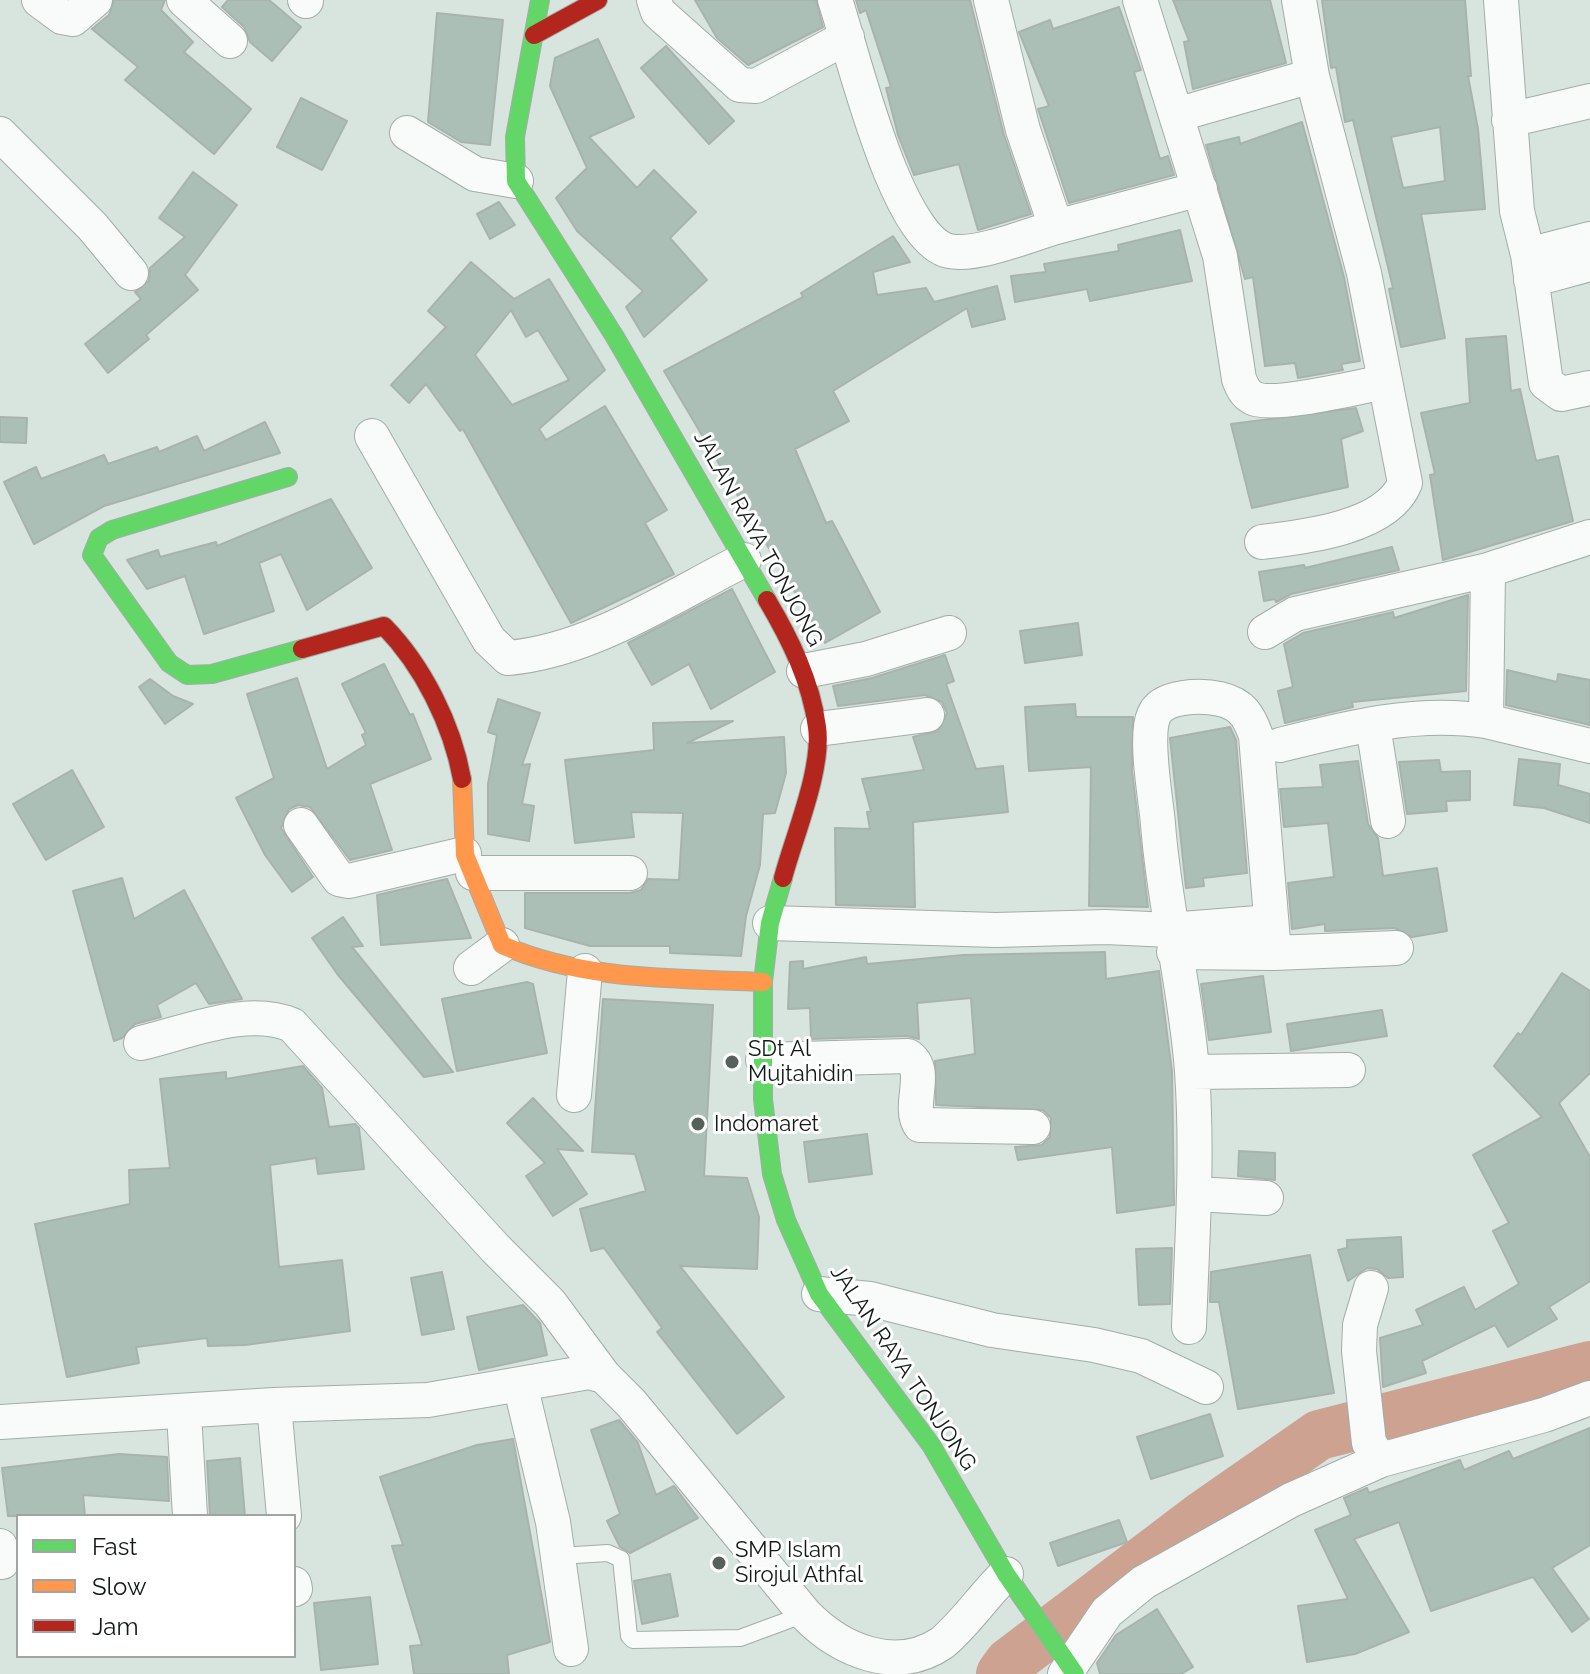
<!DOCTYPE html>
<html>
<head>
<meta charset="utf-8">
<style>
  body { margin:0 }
  #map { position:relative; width:1590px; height:1674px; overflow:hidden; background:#d8e4de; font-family:Raleway,sans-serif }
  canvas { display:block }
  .legend { position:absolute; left:16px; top:1514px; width:280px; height:144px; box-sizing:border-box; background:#fff; border:2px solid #a0a4a2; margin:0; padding:10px 14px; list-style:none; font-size:24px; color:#121b16 }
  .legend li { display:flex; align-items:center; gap:16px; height:40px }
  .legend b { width:40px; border:2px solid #a0a4a2 }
</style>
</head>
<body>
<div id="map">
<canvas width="1590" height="1674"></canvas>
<ul class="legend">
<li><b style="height:10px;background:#63d668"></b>Fast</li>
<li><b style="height:10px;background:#ff974d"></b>Slow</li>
<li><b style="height:10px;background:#b3261e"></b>Jam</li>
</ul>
</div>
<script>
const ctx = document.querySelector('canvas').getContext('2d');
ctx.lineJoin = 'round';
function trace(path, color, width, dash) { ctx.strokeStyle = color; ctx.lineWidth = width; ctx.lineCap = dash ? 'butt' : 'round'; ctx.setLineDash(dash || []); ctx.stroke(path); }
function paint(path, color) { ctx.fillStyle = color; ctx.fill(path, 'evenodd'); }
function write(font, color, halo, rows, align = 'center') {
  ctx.font = font + ' Raleway,sans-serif'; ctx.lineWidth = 6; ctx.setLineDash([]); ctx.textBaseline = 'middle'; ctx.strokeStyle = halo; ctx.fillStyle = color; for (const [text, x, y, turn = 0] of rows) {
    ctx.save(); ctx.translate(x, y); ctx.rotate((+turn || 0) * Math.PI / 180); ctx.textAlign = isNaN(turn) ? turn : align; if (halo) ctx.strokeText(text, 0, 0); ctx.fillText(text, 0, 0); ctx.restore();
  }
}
const river = new Path2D(`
  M1001,1674L1009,1663L1204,1515L1319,1435L1590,1366`);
const building = new Path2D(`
  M114,0H165L161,10L193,42L184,52L251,109L214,154L125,80L138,67L92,29L109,15Z
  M228,0H269L301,27L272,61L250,42L244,27L222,7Z
  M695,0H816L823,27L748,65L717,38Z
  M856,0H970L1004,135L1031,214L978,230L959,164L914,175L898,135L886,88L891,87L866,10L860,13Z
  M1173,0H1270L1286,63L1193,89L1184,42L1189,41Z
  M1322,0H1465L1471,76H1468L1478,129L1485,209L1421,214L1445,338L1401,347L1389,289L1393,288L1353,120L1345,122L1336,67L1331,68ZM1440,127L1445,181L1403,188L1391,137Z
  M1119,7L1141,70L1134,72L1160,159L1168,156L1174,175L1069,203L1038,109L1049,106L1019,32L1050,20L1053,29Z
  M437,13L503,20L490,145L461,142L428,122Z
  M598,39L634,117L589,137L637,188L654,170L696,212L670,238L707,280L644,337L626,307L643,291L577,231L556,198L587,168L550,86L555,58Z
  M666,46L734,121L709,144L641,68Z
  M301,98L347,121L322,170L277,147Z
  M1302,122L1344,277L1360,361L1341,364L1343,370L1298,378L1295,363L1265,366L1253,277L1245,279L1206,145L1239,137L1240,144Z
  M193,172L237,205L185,275L198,290L146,335L149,339L108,373L85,344L141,299L135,292L149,281L150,268L185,237L159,218Z
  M499,202L515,225L490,239L477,214Z
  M1180,230L1192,281L1090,301L1087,289L1015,302L1011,276L1046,272L1044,264L1119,251L1118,245Z
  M893,236L910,262L873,272L877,295L926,288L934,302L997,286L1005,319L972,327L967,308L833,391L849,421L795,449L826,523L832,521L880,612L825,643L664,371L803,297L801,293Z
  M471,262L514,299L549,279L605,370L539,429L546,440L605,406L667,510L645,523L674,574L571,623L463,429L460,431L426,384L409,403L391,385L446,327L428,311ZM511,310L526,337L538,330L569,380L512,405L475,355Z
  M1506,336L1511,391L1520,389L1536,461L1558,456L1573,521L1443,560L1430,475L1435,474L1421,413L1470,403L1466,339Z
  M1356,408L1363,431L1341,439L1348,487L1252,508L1231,424Z
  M0,417L27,418L26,443L0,442Z
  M265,422L280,453L104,506L34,544L4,482L36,467L41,479L104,455L108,464L157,447L159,452L197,436L204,451Z
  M331,499L372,568L307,610L281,554L259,563L274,611L204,634L185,576L147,589L127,560L158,550L160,557L216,542L217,546Z
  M1392,547L1399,570L1291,594L1276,602L1275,599L1264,601L1259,572L1304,565L1305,568Z
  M732,589L775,672L711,709L689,664L652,685L628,643Z
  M1468,595L1466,691L1352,702L1353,707L1285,723L1278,691L1293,687L1284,644L1303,633L1393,612L1394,618Z
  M1078,623L1082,655L1025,663L1020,631Z
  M945,655L954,681L946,684L976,769L1003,766L1008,812L913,822L915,907L836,905L835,828L870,829L867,812L871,811L862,779L924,770L913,737L938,731L947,713L942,702L925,695L838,706L833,686L872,678Z
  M384,664L410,715L413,714L431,759L370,784L392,850L350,860L310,807L298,805L289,809L281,828L313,877L292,892L265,855L236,798L274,778L247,694L297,678L327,769L366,745L362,735L366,733L342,684Z
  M1507,670L1557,682L1558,674L1590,680V725L1506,705Z
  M150,679L173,696L193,704L165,724L139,687Z
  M498,699L540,713L522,765L530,764L522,804L534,806L529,841L488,834V784L497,735L488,732Z
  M1075,704L1076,717H1133L1132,770L1148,907L1089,906L1091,767L1029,771L1025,707Z
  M733,721L687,743L784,737L786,773L775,813L763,814L760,865L746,916L741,956L670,953V946H590L525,928V893H630L641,890L648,879L679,880L683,813L631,812L634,837L575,843L565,760L654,750L653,723Z
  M1230,727L1236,740L1247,873L1203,878L1204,886L1186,888L1170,738Z
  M1519,759L1560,764L1558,785L1590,794V823L1544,808L1514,805Z
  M1439,760L1441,772L1470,771V800L1446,801L1447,811L1407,814L1399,762Z
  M1358,761L1368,824L1378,838L1383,876L1437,868L1447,931L1412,937L1395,928L1325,931V924L1292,929L1288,883L1334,877L1328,823L1284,827L1280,789L1323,787L1320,765Z
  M72,770L104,827L46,860L13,804Z
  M122,878L134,919L184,890L242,999L209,1004L196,983L157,1005L161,1017L135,1024L122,1038L114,1041L73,891Z
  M447,879L471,938L381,945L377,895Z
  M343,917L363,946L352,947L453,1072L424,1077L338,975L312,938Z
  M1105,952L1106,979L1159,971L1172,1072L1174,1205L1117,1213L1112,1147L1018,1160L1015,1147L1042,1145L1050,1137L1051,1118L1043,1110L936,1105L935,1061L975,1054L971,998L917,1003L919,1039L907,1036L811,1039L810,1008L788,1009L790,962L803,961V969L866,957L867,964L963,955Z
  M1562,973L1590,991V1073L1559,1103L1590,1157V1281L1549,1307L1557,1319L1508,1347L1495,1325L1422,1361L1426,1373L1383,1387L1380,1338L1423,1325L1416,1310L1464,1287L1475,1310L1519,1284L1493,1231L1509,1223L1473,1155L1542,1117L1494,1066L1518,1033L1521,1035Z
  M1263,976L1271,1032L1209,1040L1201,984Z
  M527,982L533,984L547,1053L457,1071L442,999Z
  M603,999L713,1005L704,1176L747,1178L759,1217L757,1269L680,1266L784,1397L737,1434L657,1332L662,1328L604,1248L591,1251L580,1209L646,1191L635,1154L592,1152Z
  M1382,1010L1387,1036L1291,1051L1287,1024Z
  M303,1066L322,1088L329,1127L355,1124L359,1128L364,1169L318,1174L316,1158L270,1165L279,1267L342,1260L350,1331L245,1345L208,1346L207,1338L136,1347L139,1363L67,1377L35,1224L130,1204L129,1170L170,1168L160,1079L226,1072V1079Z
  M533,1098L583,1151L557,1149L587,1194L553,1216L526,1176L545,1163L507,1123Z
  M867,1134L872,1174L809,1182L804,1142Z
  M1239,1151L1275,1153V1180L1238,1176Z
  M1401,1237L1403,1277L1388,1278L1377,1269L1367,1268L1348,1281L1338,1250L1347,1248V1240Z
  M1172,1248L1170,1304L1139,1305L1136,1249Z
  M1310,1255L1334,1393L1238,1409L1219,1302H1210L1211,1272Z
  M442,1272L454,1329L422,1335L411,1278Z
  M523,1305L540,1323L547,1355L479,1370L467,1317Z
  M1210,1414L1223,1456L1151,1479L1137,1437Z
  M619,1420L638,1443L656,1495L674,1486L698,1518L630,1553L620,1547L607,1521L620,1514L591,1430Z
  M1590,1428V1545L1552,1568L1589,1619L1572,1632L1533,1577L1431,1611L1399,1522L1354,1539L1409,1632L1355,1654L1307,1662L1298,1606L1348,1599L1315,1530L1351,1515L1344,1498L1367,1488L1369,1493L1460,1460L1464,1470L1509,1451L1513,1459Z
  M513,1439L550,1642L507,1655L509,1674H414L410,1646L422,1645L392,1546L403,1545L380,1477L477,1445Z
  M119,1454L167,1457L169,1501L83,1495L85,1516H8L2,1468Z
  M240,1458L245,1516H210L207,1461Z
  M1119,1520L1127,1542L1058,1566L1050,1543Z
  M670,1574L678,1616L642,1624L634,1581Z
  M370,1597L378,1664L321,1670L314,1603Z
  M1157,1609L1193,1667L1181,1674H1100L1097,1663L1116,1635Z`);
const lane = new Path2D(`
  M559,1556L608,1553L621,1559L629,1636L633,1640L740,1638L805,1614`);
const street = new Path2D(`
  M39,0L62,17L73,19L95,0
  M184,0L230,41
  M305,0L306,1
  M654,0L658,12L740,85L756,86L847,37
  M835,0C852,49 895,239 949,251C976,257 1029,235 1056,227
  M991,0L1023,130L1056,227L1200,189
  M1140,0L1220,256L1239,379C1242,387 1245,394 1253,398C1273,408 1358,387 1384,382
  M1501,0L1517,211L1528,255L1546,383L1561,394L1590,388
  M1176,115L1312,76
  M1509,120L1590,101
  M407,133L475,174L516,181
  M0,134L92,226L131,273
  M1528,255L1590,239
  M1531,280L1590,264
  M372,436L489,640L508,658C591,651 670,597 744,560
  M1590,537L1488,570L1486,721L1590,746
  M1262,542C1304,537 1387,528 1405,483L1364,273L1312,76L1299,0
  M1265,632L1295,614L1488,570
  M804,671L866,659L949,633
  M1373,725L1388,821
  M818,729L927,715
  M1280,745C1347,728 1417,710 1486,721
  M301,825L339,879L349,881L464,854
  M473,873H630
  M770,923L996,930L1106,927L1170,930L1270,922
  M1174,952L1274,953
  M471,968L502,945
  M141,1043C188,1032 246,1006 292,1025L495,1248L550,1303L604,1376
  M763,1060L908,1056C930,1071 907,1105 920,1125L1033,1127
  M1192,1072L1348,1070
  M574,1095L585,971
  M1196,1194L1266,1198
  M1371,1288L1360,1325L1359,1351L1369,1443L1381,1460
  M819,1294L870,1299L992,1330L1094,1345L1141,1356L1206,1387
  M1189,1327C1192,1242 1198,1156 1192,1071C1186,988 1164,907 1158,824C1156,799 1144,737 1154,715C1162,695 1202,695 1220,699C1242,704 1249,716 1256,736L1274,953L1396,948
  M520,1384L553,1522L571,1649
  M274,1405L284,1516
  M184,1413L190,1516
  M0,1422L274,1405L428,1400L589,1372L604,1376L631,1403L805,1614C841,1651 896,1674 942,1643C966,1623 984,1595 1006,1574
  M0,1546L2,1562
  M294,1584L295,1589
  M1065,1674L1107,1612L1144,1582L1291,1500L1381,1460L1544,1415L1590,1398`);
const fast = new Path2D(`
  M540,0L515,137L516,181L615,337L767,600
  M288,477L112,530L99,538L92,555L169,663L187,675L212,674L302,649
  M783,878L770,923L763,982V1099L772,1174L786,1220L819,1294L931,1445L1006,1574L1075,1674`);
const slow = new Path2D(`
  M462,779L465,855L502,945C584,981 675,978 763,982`);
const jam = new Path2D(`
  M534,35L598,0
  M767,600C790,639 811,681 817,727C823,769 794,836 783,878
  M302,649L384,626C423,666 452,724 462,779`);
const markers = [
  [732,1062,8,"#57615c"],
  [698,1124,8,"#57615c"],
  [719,1563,8,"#57615c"]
];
const streetNames = [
  ["JALAN RAYA TONJONG",758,539,61],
  ["JALAN RAYA TONJONG",903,1368,56]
];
const poiNames = [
  ["SDt Al",748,1049],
  ["Mujtahidin",748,1074],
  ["Indomaret",714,1124],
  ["SMP Islam",735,1550],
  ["Sirojul Athfal",735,1575]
];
trace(river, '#cea291', 50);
paint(building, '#acbfb6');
trace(building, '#a9b3ae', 2);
trace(lane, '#a3ada8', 18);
trace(street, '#a3ada8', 36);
trace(fast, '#a3ada8', 20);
trace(slow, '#a3ada8', 20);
trace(jam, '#a3ada8', 20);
trace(lane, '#f9fbfa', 16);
trace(street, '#f9fbfa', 34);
trace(fast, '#63d668', 18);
trace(slow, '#ff974d', 18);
trace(jam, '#b3261e', 18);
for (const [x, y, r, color] of markers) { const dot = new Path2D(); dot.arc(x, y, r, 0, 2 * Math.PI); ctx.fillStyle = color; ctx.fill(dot); trace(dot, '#fff', 3); }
write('22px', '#121b16', '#fff', streetNames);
write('22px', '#121b16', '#fff', poiNames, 'left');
</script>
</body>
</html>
